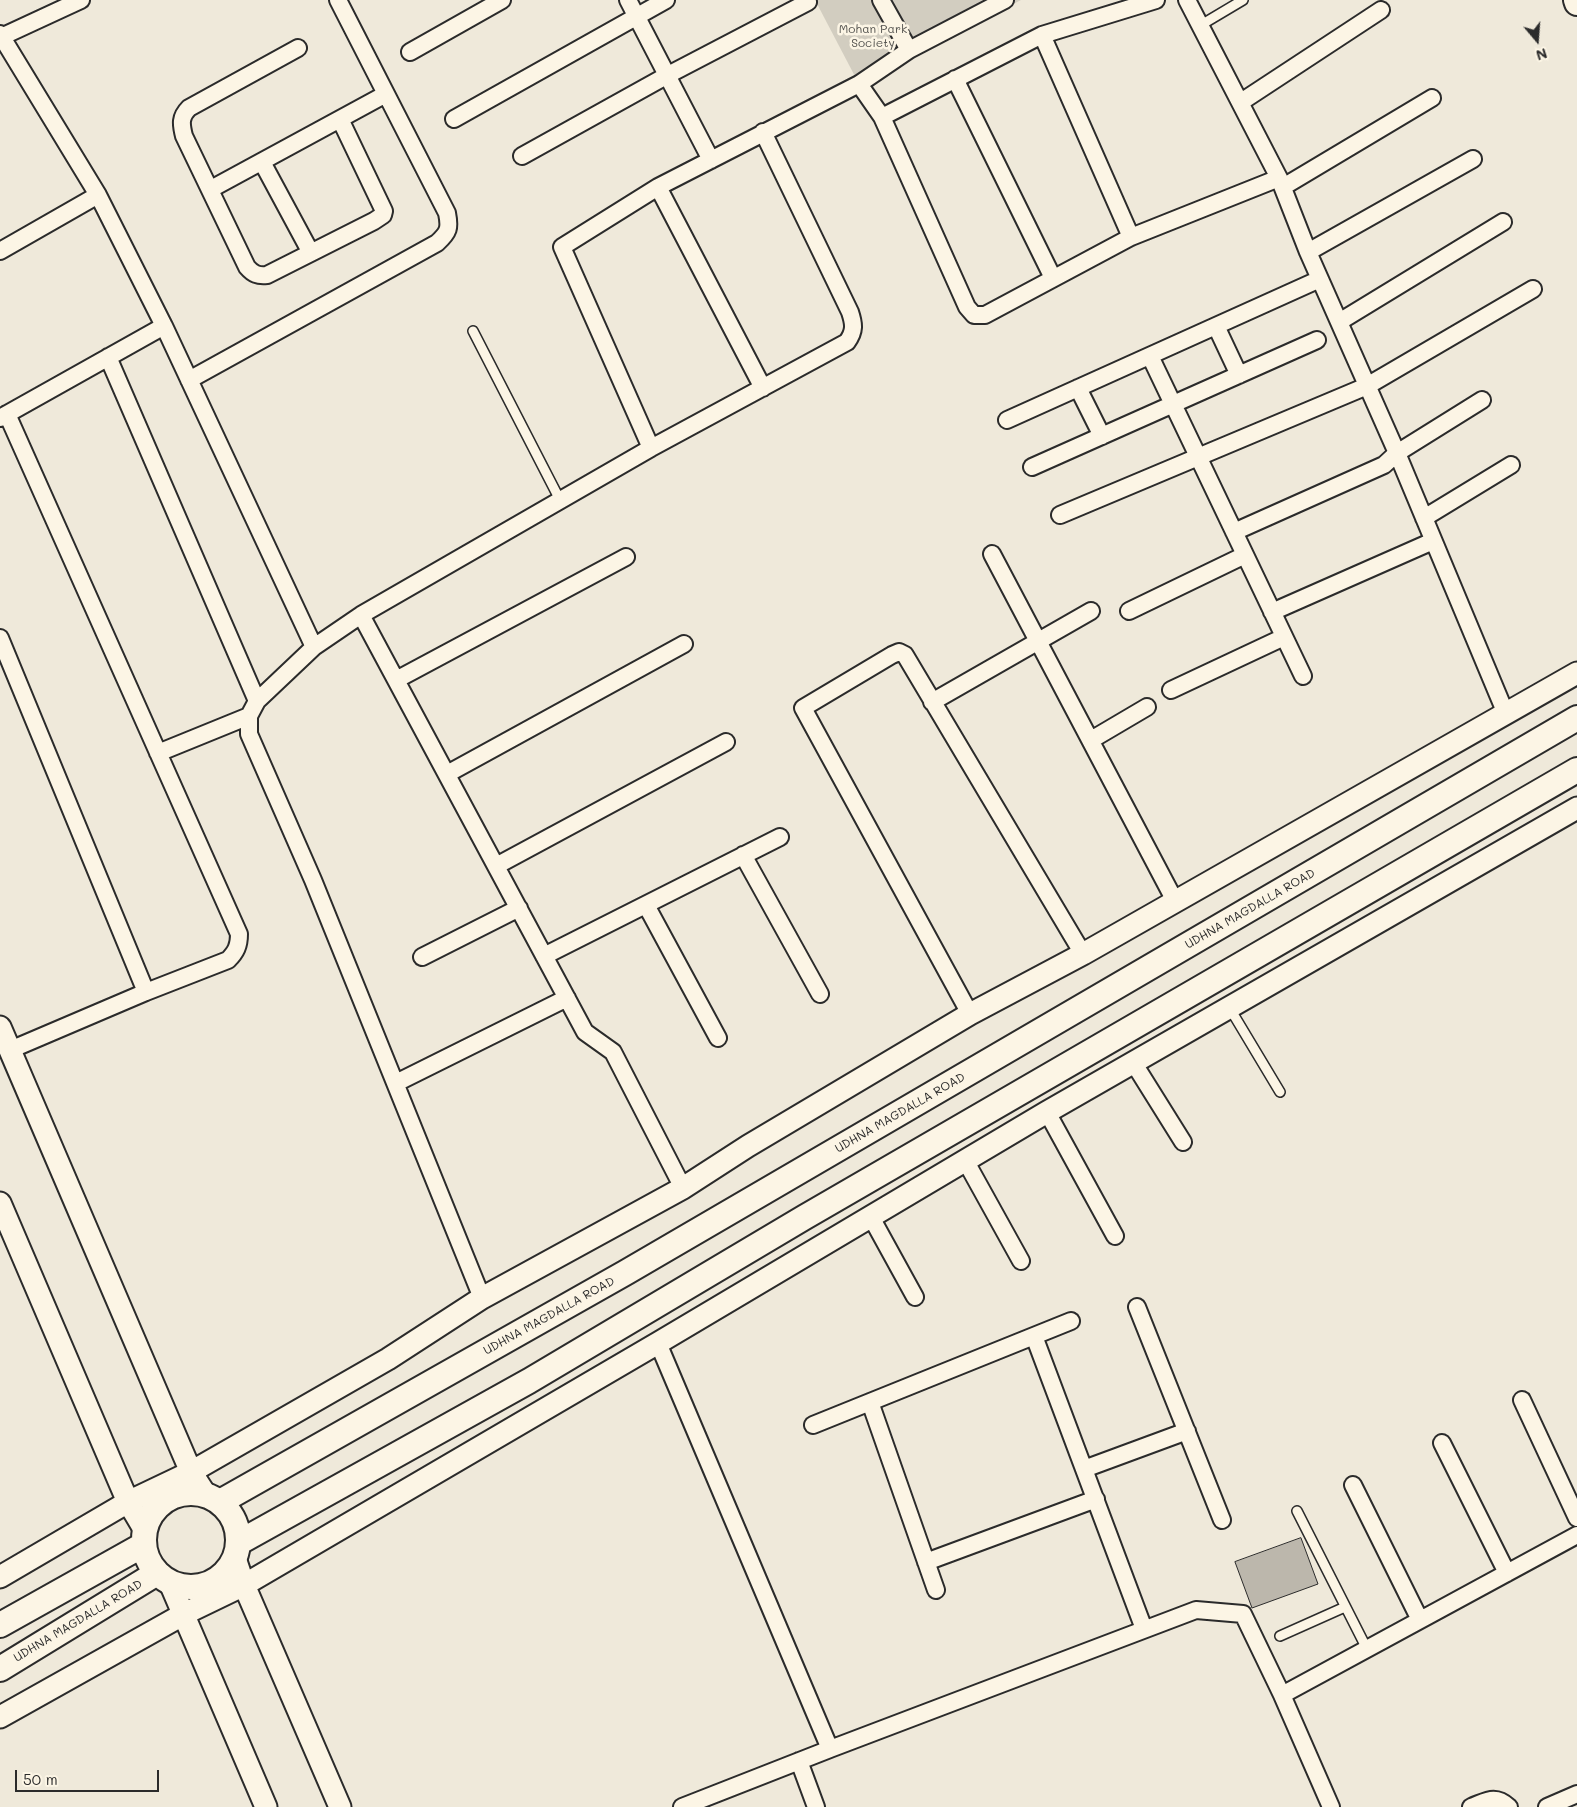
<!DOCTYPE html>
<html>
<head>
<meta charset="utf-8">
<style>
  body { margin:0 }
  #map { position:relative; width:1577px; height:1807px; overflow:hidden; background:#efe9da; font-family:Mali,sans-serif }
  canvas { display:block }
  .north { position:absolute; left:1512px; top:15px; width:50px; height:50px; -webkit-text-stroke:4px #fcf5e5; paint-order:stroke; rotate:162deg; font-size:14px; font-weight:700; line-height:20px; text-align:center; color:#2b2b2b }
  .north::after { content:''; display:block; margin:auto; width:18px; height:22px; background:#2b2b2b; clip-path:polygon(50% 0,100% 100%,50% 72%,0 100%) }
  .scale { position:absolute; left:15px; top:1770px; width:144px; height:22px; box-sizing:border-box; border:2px solid #2b2b2b; border-top:0; padding-left:6px; font-size:15px; line-height:18px; white-space:nowrap; color:#2b2b2b; -webkit-text-stroke:4px #fcf5e5; paint-order:stroke }
</style>
</head>
<body>
<div id="map">
<canvas width="1577" height="1807"></canvas>
<div class="north">N</div>
<div class="scale">50 m</div>
</div>
<script>
const ctx = document.querySelector('canvas').getContext('2d');
ctx.lineJoin = 'round';
function paint(path, color) { ctx.fillStyle = color; ctx.fill(path, 'evenodd'); }
function trace(path, color, width, dash) { ctx.strokeStyle = color; ctx.lineWidth = width; ctx.lineCap = dash ? 'butt' : 'round'; ctx.setLineDash(dash || []); ctx.stroke(path); }
function write(font, color, halo, rows, align = 'center') {
  ctx.font = font + ' Mali,sans-serif'; ctx.lineWidth = 5; ctx.setLineDash([]); ctx.textBaseline = 'middle'; ctx.strokeStyle = halo; ctx.fillStyle = color; for (const [text, x, y, turn = 0] of rows) {
    ctx.save(); ctx.translate(x, y); ctx.rotate((+turn || 0) * Math.PI / 180); ctx.textAlign = isNaN(turn) ? turn : align; if (halo) ctx.strokeText(text, 0, 0); ctx.fillText(text, 0, 0); ctx.restore();
  }
}
const green = new Path2D(`
  M815,0H1021L859,84Z`);
const building = new Path2D(`
  M1301,1538L1318,1584L1252,1608L1235,1562Z`);
const service = new Path2D(`
  M1201,25L1243,0
  M473,331L560,500
  M1229,1007L1280,1092
  M1297,1511L1367,1649
  M1280,1636L1345,1607`);
const minor = new Path2D(`
  M628,0L711,160
  M881,0L909,50
  M1187,0L1279,178L1308,252L1397,453L1506,714
  M0,34L98,195L164,326L314,647
  M1042,35L1131,237
  M1,37L81,0
  M298,48L189,108C180,117 181,124 184,136L247,267C253,274 258,276 267,275L374,221L383,215L384,211L340,119
  M410,52L502,0
  M955,79L1053,278
  M859,84L882,117L967,307L974,315H985L1131,237L1279,178
  M1241,102L1381,10
  M882,117L1042,35L1156,0
  M454,119L666,0
  M522,156L666,76L808,2
  M262,162L311,253
  M658,187L763,388
  M1283,187L1432,98
  M211,189L386,94
  M0,251L98,195
  M1308,252L1473,159
  M1339,322L1503,222
  M1216,326L1239,375
  M1150,356L1303,676
  M108,357L257,701
  M189,380L437,243C449,232 450,228 447,213L338,0
  M1078,388L1102,436
  M7,414L239,934C239,946 236,952 228,960L146,992L10,1050
  M0,418L164,326
  M1007,420L1320,279
  M651,448L562,247L658,187L859,84L909,50L1005,0
  M1032,467L1317,340
  M1060,515L1367,386L1533,289
  M1424,518L1511,465
  M1234,532L1384,465L1397,453L1482,400
  M992,554L1175,901
  M1129,611L1245,555
  M1272,612L1433,541
  M361,615L585,1032L613,1052L683,1188
  M0,638L146,992
  M396,680L626,557
  M1171,690L1284,637
  M932,702L1091,611
  M1091,740L1147,707
  M158,753L249,716
  M447,774L684,644
  M743,855L820,994
  M496,866L726,742
  M646,905L718,1038
  M544,956L780,837
  M422,957L519,908
  M970,1014L803,708L892,655L899,652L905,655L1083,954
  M1133,1062L1183,1142
  M396,1083L567,998
  M1047,1112L1115,1236
  M965,1160L1021,1261
  M871,1217L915,1297
  M482,1298L313,880L249,734V716L257,701L314,647L361,615L651,448L847,342C855,331 854,324 850,312L763,132
  M1137,1307L1222,1520
  M1034,1336L1144,1629
  M658,1343L830,1749L1196,1610L1243,1614L1282,1695L1331,1807
  M1522,1400L1577,1518
  M870,1402L936,1590
  M813,1425L1071,1321
  M1442,1443L1507,1573
  M1084,1469L1187,1431
  M1353,1485L1420,1620
  M926,1562L1096,1499
  M1282,1695L1577,1535
  M799,1761L816,1807
  M682,1807L830,1749
  M1471,1807C1487,1801 1495,1794 1509,1807
  M1547,1807L1577,1794`);
const tertiary = new Path2D(`
  M0,1027L191,1472L206,1495
  M0,1203L128,1502L144,1529
  M235,1558L244,1585L340,1807
  M0,1577L128,1502L191,1472L388,1359L482,1298L683,1188L748,1146L970,1014L1083,954L1577,673
  M170,1583L266,1807
  M0,1717L184,1614L244,1585L658,1343L1047,1112L1577,808`);
const secondary = new Path2D(`
  M1576,0L1577,3
  M144 1540a47 47 0 1 1 94 0a47 47 0 1 1-94 0Z
  M220,1502L625,1273L1577,718
  M238,1543L529,1381L805,1217L1577,770
  M0,1625L143,1545
  M0,1669L157,1573`);
const parkNames = [
  ["Mohan Park",873,29],
  ["Society",873,43]
];
const streetNames = [
  ["UDHNA MAGDALLA ROAD",1250,909,-30],
  ["UDHNA MAGDALLA ROAD",900,1113,-30],
  ["UDHNA MAGDALLA ROAD",549,1316,-29],
  ["UDHNA MAGDALLA ROAD",78,1621,-31]
];
paint(green, '#d2cdc0');
paint(building, '#bcb7ac');
trace(building, '#2b2b2b', 1);
trace(service, '#2b2b2b', 12);
trace(minor, '#2b2b2b', 20);
trace(tertiary, '#2b2b2b', 25);
trace(secondary, '#2b2b2b', 28);
trace(service, '#fcf5e5', 9);
trace(minor, '#fcf5e5', 16);
trace(tertiary, '#fcf5e5', 21);
trace(secondary, '#fcf5e5', 24);
write('12px', '#555450', '#fcf5e5', parkNames);
write('12px', '#2b2b2b', '#fcf5e5', streetNames);
</script>
</body>
</html>
